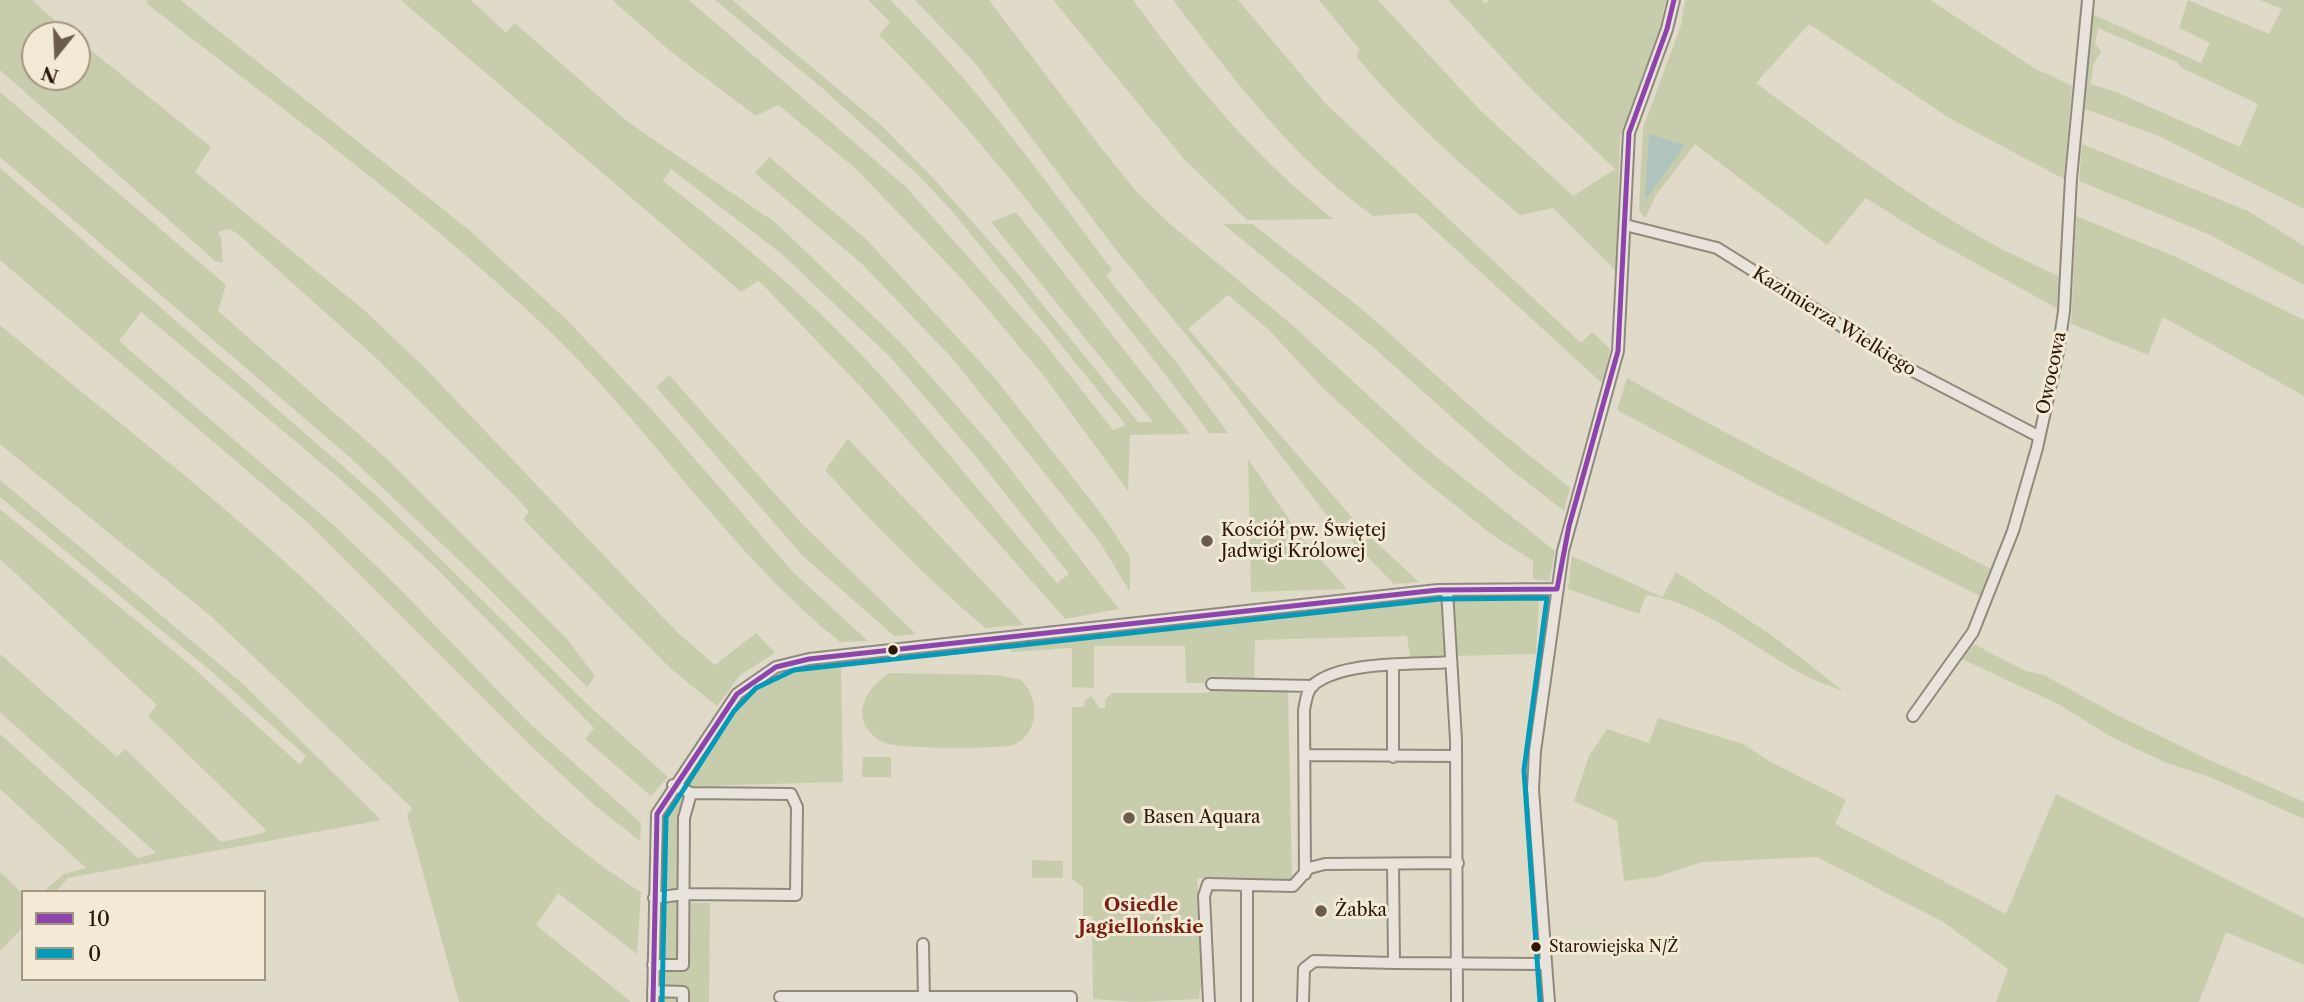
<!DOCTYPE html>
<html>
<head>
<meta charset="utf-8">
<style>
  body { margin:0 }
  #map { position:relative; width:2304px; height:1002px; overflow:hidden; background:#e0dac8; font-family:"Libre Caslon Text",serif }
  canvas { display:block }
  .legend { position:absolute; left:21px; top:890px; width:245px; height:91px; box-sizing:border-box; background:#f2ead5; border:2px solid #a39683; margin:0; padding:9px 12px; list-style:none; font-size:21px; color:#2c1807 }
  .legend li { display:flex; align-items:center; gap:14px; height:35px }
  .legend b { width:35px; border:2px solid #a39683 }
  .north { position:absolute; left:21px; top:21px; width:70px; height:70px; box-sizing:border-box; background:#f2ead5; border:2px solid #a39683; border-radius:50%; rotate:198deg; font-size:19px; font-weight:700; line-height:28px; text-align:center; color:#2c1807 }
  .north::after { content:''; display:block; margin:auto; width:24px; height:32px; background:#6b5c4b; clip-path:polygon(50% 0,100% 100%,50% 72%,0 100%) }
</style>
</head>
<body>
<div id="map">
<canvas width="2304" height="1002"></canvas>
<ul class="legend">
<li><b style="height:9px;background:#8e44ad"></b>10</li>
<li><b style="height:9px;background:#049aba"></b>0</li>
</ul>
<div class="north">N</div>
</div>
<script>
const ctx = document.querySelector('canvas').getContext('2d');
ctx.lineJoin = 'round';
function paint(path, color) { ctx.fillStyle = color; ctx.fill(path, 'evenodd'); }
function trace(path, color, width, dash) { ctx.strokeStyle = color; ctx.lineWidth = width; ctx.lineCap = dash ? 'butt' : 'round'; ctx.setLineDash(dash || []); ctx.stroke(path); }
function write(font, color, halo, rows, align = 'center') {
  ctx.font = font + ' "Libre Caslon Text",serif'; ctx.lineWidth = 6; ctx.setLineDash([]); ctx.textBaseline = 'middle'; ctx.strokeStyle = halo; ctx.fillStyle = color; for (const [text, x, y, turn = 0] of rows) {
    ctx.save(); ctx.translate(x, y); ctx.rotate((+turn || 0) * Math.PI / 180); ctx.textAlign = isNaN(turn) ? turn : align; if (halo) ctx.strokeText(text, 0, 0); ctx.fillText(text, 0, 0); ctx.restore();
  }
}
const green = new Path2D(`
  M0,0H32L71,35H35V77H77V39L211,147L195,172L364,310L425,368L678,633L715,665L756,633L775,653L740,675L717,706L671,669L523,519L529,512L517,498L375,357L240,236L230,229L218,232L221,237L223,263L215,261L0,70Z
  M148,0H180L469,230L568,321L653,411L794,573L868,641L840,642C725,549 648,423 540,322C417,206 279,107 146,3Z
  M401,0H471L506,33L515,23L628,122L776,223L899,341L994,448L1119,609L1065,619L860,386L764,286L758,281L741,292ZM671,169L783,255L890,357L973,453L1069,574L1057,583C999,516 944,446 885,380C818,306 742,242 663,181Z
  M612,0H689L906,187L1046,345L1113,430L1126,425L952,211L917,174L822,88L715,0H732L883,127L934,179L1009,263L1138,422H1153L991,222L1016,212L1190,434L1130,435L1128,491L1044,376L964,281L854,167L778,105L756,116L670,51Z
  M868,0H890C976,84 1041,174 1112,270L1106,276L1176,362L1228,433H1209C1163,369 1113,309 1065,248C1006,173 947,101 879,35L890,22Z
  M915,0H989L1102,149L1136,191L1169,223L1291,324L1424,447L1555,551L1550,578L1548,581L1533,579V561L1491,534L1415,473L1321,386L1269,330L1228,295L1188,329L1363,530L1419,582L1394,584L1328,517L1225,382L1116,250L975,63Z
  M1053,0H1133C1195,85 1250,153 1333,219L1247,220L1183,158Z
  M1173,0H1238L1326,104L1581,343L1592,332L1610,349L1603,384L1416,213L1373,216C1292,158 1233,78 1173,0Z
  M1319,0H1378L1480,110L1573,196L1615,169L1533,91L1448,0H1482L1485,4L1489,0H1666L1660,28L1620,137L1616,271L1553,208L1520,215C1462,166 1404,114 1356,56L1360,50Z
  M1685,0H1930L2034,68L2072,86L2064,179L1951,119L1809,24L1756,83C1828,136 1900,190 1978,236C2004,251 2033,264 2060,277L2058,309L1923,234L1866,198L1827,245L1695,144L1656,195L1645,218L1639,210L1643,128L1681,25Z
  M2188,0L2269,34L2282,9L2260,0H2304V209L2159,136L2083,108L2092,14L2201,63L2210,43L2179,28ZM2098,28L2177,62L2182,68L2258,104L2240,147L2116,92L2091,84L2093,65L2101,52L2095,44Z
  M0,92L226,285L218,311L386,458L567,639L595,676L587,687L480,580L354,461L0,157Z
  M2082,144L2248,211L2304,246V285L2208,234L2079,181Z
  M769,157L867,240L994,377L1103,516L1130,557V592L1099,541L952,358L863,265L755,173Z
  M0,168L377,496L587,704L668,777L651,796L585,739L594,728L432,564L339,478L141,312L119,341L337,528L401,590L527,721L641,823L640,841L593,804L528,743L306,521L0,260Z
  M2076,216L2174,256L2304,320V396L2163,317L2148,355L2071,324Z
  M1223,224H1252L1362,309L1487,421L1570,488L1564,511L1509,468L1373,347Z
  M0,325C111,418 227,504 331,605C427,698 527,822 641,892L637,954L558,893L536,925L631,1002H459L407,815L412,808L213,618L0,444Z
  M669,375L801,523L916,634L894,636L802,555L656,387Z
  M1627,378C1746,446 1869,507 1991,569L1982,597L1777,495L1617,410Z
  M848,439L1024,625L985,628C928,579 875,526 825,470Z
  M1248,459L1304,541L1347,589L1251,592Z
  M0,480L243,684L381,820L68,878L55,892H43L64,874L86,868L0,789V734L138,858L156,853L0,712V654L117,757L125,749L221,842L264,833L266,830L148,716L157,705L0,559V509L188,663L300,765L306,756L211,671L0,497Z
  M1572,556L1662,597L1676,572L1774,637L1842,690C1773,671 1719,605 1646,595L1639,614L1568,589Z
  M1464,594L1539,597L1536,654L1410,657L1407,636L1255,640L1254,692H1288L1292,879L1197,878L1205,988L1200,989L1199,999L1136,1002L1093,999L1092,916H1083V887L1072,879V707H1084L1085,700L1091,696L1100,708H1105V700L1112,693H1209V687L1203,683H1186L1185,646H1094V688L1072,687V648L1011,652L1010,646L1041,639Z
  M1972,643L2023,670L2044,675L2115,714L2205,758L2304,802V819L2210,777L2167,763L2115,739L2058,704L1962,659Z
  M811,666H841L843,782L695,786L687,819L688,903H710L709,1002H659L662,820C675,787 738,692 769,678C782,672 798,670 811,666Z
  M890,673L996,675L1019,679C1031,688 1035,701 1034,716C1033,729 1025,740 1013,745C1001,749 896,749 885,743C848,725 861,690 890,673Z
  M1658,718L1743,744L1769,761L1846,800L1835,824L2006,914L2056,794L2304,918V965L2226,932L2199,1002H1996L2008,969L1943,922L1817,857L1702,862L1656,877L1624,881L1617,821L1574,801L1589,756L1607,729L1649,743Z
  M863,757H891V777H862Z
  M1032,860L1063,861V878H1032Z
  M0,872L23,894V927L0,951Z`);
const water = new Path2D(`
  M1649,134L1685,145L1647,198L1645,197Z`);
const minor = new Path2D(`
  M1625,225L1717,248L1913,371L2038,436
  M1447,590L1456,740L1457,1002
  M1212,684L1313,686
  M1913,716L1973,632L2013,531L2037,448L2058,352L2064,311L2071,178L2088,0
  M1305,755L1456,756
  M1393,757V667
  M1393,864L1394,963L1546,964
  M1305,874L1304,710C1306,701 1306,692 1313,685C1343,660 1414,665 1451,662
  M654,898L684,894L796,895L797,807L791,794L691,793L673,785
  M923,944L924,1002
  M653,965H683L684,818L691,793
  M653,991L683,992V1002
  M780,997H1071V1002
  M653,1002L657,814L737,694L776,667L809,659L1438,590L1557,589
  M1209,1002L1204,896L1208,884L1293,886L1309,868L1325,864L1458,863
  M1247,1002V885
  M1303,1002L1304,969L1314,961L1394,963
  M1549,1002L1533,789L1535,751L1563,551L1618,351L1629,133L1667,29L1674,0`);
const bus1 = new Path2D(`
  M1557,589L1569,526L1618,351L1629,133L1667,29L1674,0
  M653,1002L657,814L737,694L776,667L809,659L1438,590L1557,589`);
const bus2 = new Path2D(`
  M662,1002L666,817L734,711L756,688L794,670L1439,599L1547,598L1524,770L1540,1002`);
const markers = [
  [1207,541,7,"#6b5c4b"],
  [893,650,6,"#2c1807"],
  [1129,818,7,"#6b5c4b"],
  [1321,911,7,"#6b5c4b"],
  [1536,947,6,"#2c1807"]
];
const busNames = [
  ["Starowiejska N/Ż",1549,947]
];
const streetNames = [
  ["Kazimierza Wielkiego",1834,322,32],
  ["Owocowa",2052,373,-78]
];
const poiNames = [
  ["Kościół pw. Świętej",1221,531],
  ["Jadwigi Królowej",1221,552],
  ["Basen Aquara",1143,818],
  ["Żabka",1335,911]
];
const neighbourhoodNames = [
  ["Osiedle",1141,906],
  ["Jagiellońskie",1141,928]
];
paint(green, '#c7cdac');
paint(water, '#aec4bd');
trace(minor, '#908a7e', 14);
trace(minor, '#e8e4db', 10);
trace(bus1, '#8e44ad', 5);
trace(bus2, '#049aba', 5);
for (const [x, y, r, color] of markers) { const dot = new Path2D(); dot.arc(x, y, r, 0, 2 * Math.PI); ctx.fillStyle = color; ctx.fill(dot); trace(dot, '#f2ead5', 2.5); }
write('16px', '#2c1807', '#f2ead5', busNames, 'left');
write('18px', '#2c1807', '#f2ead5', streetNames);
write('18px', '#2c1807', '#f2ead5', poiNames, 'left');
write('bold 19px', '#7a1f14', '#f2ead5', neighbourhoodNames);
</script>
</body>
</html>
